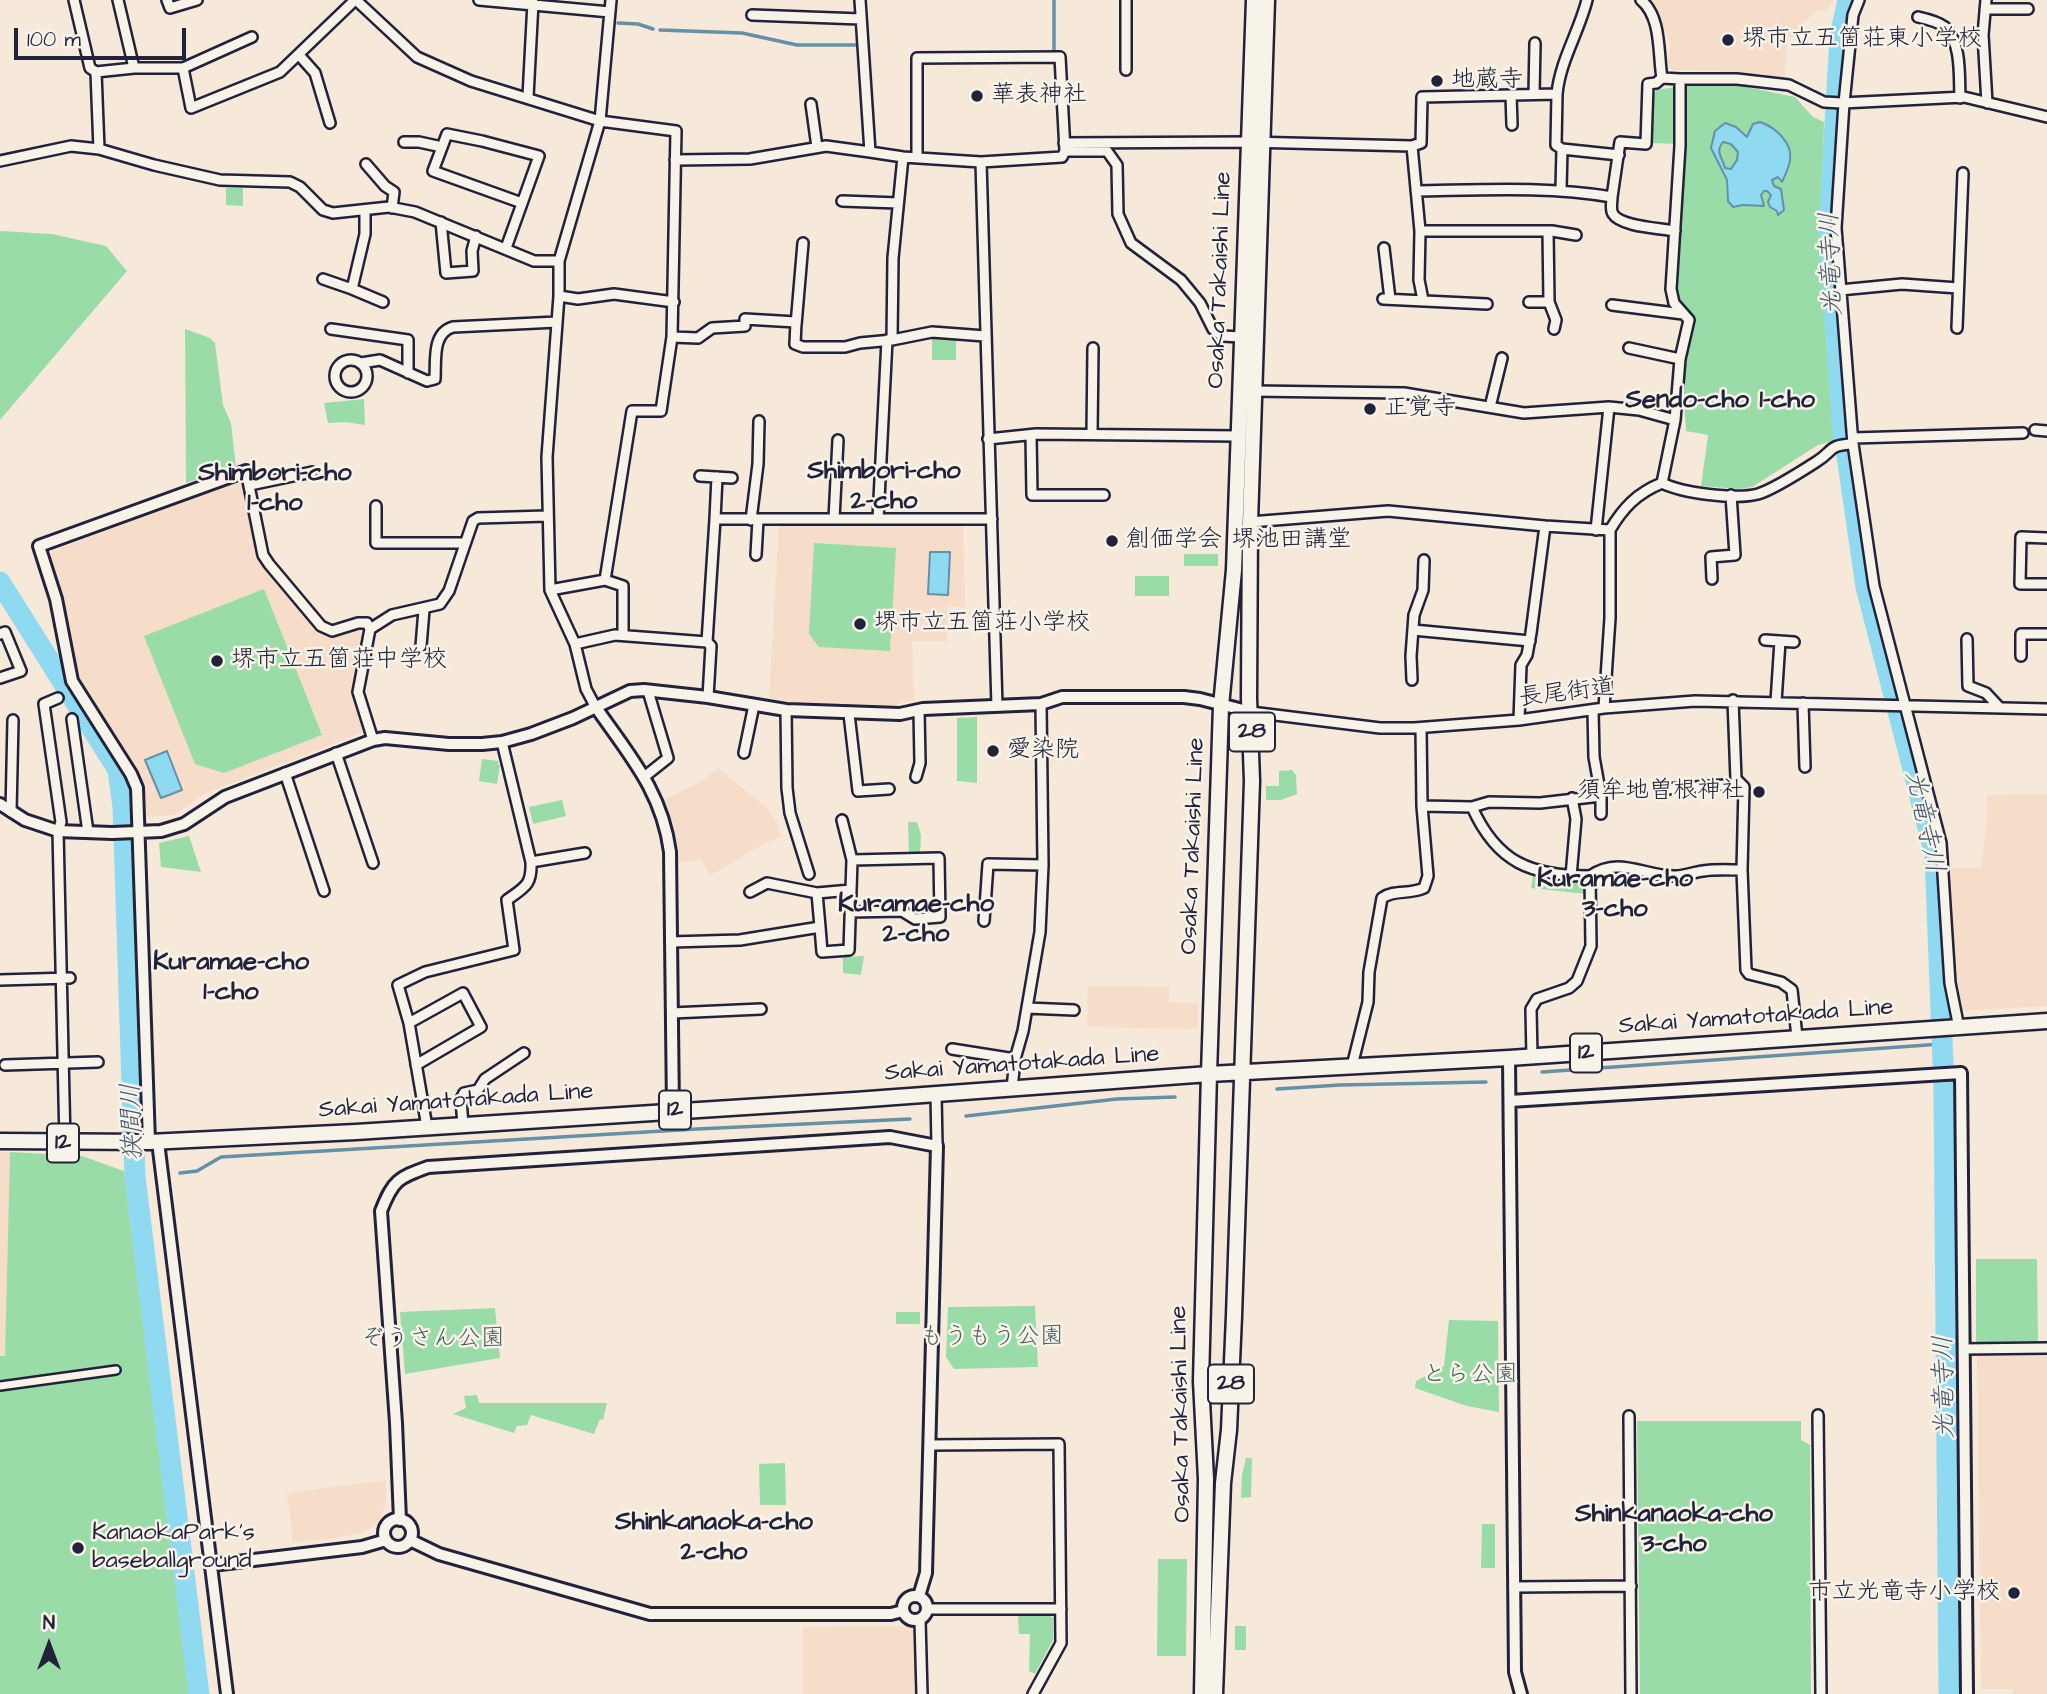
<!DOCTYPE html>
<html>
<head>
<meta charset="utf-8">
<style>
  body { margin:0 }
  #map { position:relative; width:2047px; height:1694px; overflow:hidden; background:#f6e9da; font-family:"Architects Daughter",sans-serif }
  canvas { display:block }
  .north { position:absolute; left:14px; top:1610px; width:70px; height:70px; -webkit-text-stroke:5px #f7f3e8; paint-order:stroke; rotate:0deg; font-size:19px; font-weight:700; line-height:28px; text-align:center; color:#22223b }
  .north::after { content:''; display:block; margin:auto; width:24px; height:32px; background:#22223b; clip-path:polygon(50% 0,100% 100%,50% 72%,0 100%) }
  .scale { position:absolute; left:14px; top:28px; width:172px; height:32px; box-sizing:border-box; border:4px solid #22223b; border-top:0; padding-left:9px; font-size:21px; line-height:24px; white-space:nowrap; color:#22223b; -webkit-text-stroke:5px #f7f3e8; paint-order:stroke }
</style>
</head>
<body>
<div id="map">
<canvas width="2047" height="1694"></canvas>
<div class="north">N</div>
<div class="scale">100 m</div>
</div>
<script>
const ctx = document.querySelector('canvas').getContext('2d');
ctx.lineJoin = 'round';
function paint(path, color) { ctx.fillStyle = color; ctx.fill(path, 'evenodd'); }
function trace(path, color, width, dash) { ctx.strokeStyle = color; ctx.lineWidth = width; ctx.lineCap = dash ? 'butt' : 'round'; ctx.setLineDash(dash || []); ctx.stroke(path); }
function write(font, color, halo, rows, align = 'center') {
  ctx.font = font + ' "Architects Daughter","Klee One",sans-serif'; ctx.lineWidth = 5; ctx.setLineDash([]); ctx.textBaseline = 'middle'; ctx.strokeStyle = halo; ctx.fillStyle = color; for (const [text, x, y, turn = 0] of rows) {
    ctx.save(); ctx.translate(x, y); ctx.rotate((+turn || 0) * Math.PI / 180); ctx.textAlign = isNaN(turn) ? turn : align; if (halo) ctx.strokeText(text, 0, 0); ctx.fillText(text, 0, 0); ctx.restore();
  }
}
const built = new Path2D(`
  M1651,0H1833L1828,9L1818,11L1801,24L1797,38L1788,37L1784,78L1718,71L1672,70L1668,64L1670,43Z
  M239,481L245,483L259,560L290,596L315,631L333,638L356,629L365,635L352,694L363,729L361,733L206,793L175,815L146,817L145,796L141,783L79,685L61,593L50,558L53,551Z
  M963,523L965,607H947V641H912L914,701L902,702L895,706H857L799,703L769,698L779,524Z
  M718,768L766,807L775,819L781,837L765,843L711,875L701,860L679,863L675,833L664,800L701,782Z
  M2047,794V1006L1962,1011L1953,982L1949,868H1981L1987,824V795Z
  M1088,986L1169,987V1003H1198V1029L1087,1027Z
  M0,1152H10L5,1356H0Z
  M2047,1353V1694H2013V1689H1981L1977,1354Z
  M386,1480V1501L381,1516L376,1524L362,1533L334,1538L293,1542L287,1493Z
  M917,1626L916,1694H803V1627Z`);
const green = new Path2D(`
  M1684,83L1742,86L1795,97L1813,117L1824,122L1821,223L1822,275L1839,439L1818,445L1752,487L1739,489L1701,486L1708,435L1686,431L1683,384L1685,360L1694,324L1691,314L1679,302L1675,284L1684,148Z
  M1676,87L1677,144L1653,143L1651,141L1652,103L1656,90Z
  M226,188H243V206L226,205Z
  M0,231L52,234L106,246L127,271L0,420Z
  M185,329L210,338L215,343L223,405L231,423L236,468L186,483Z
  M932,337L956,338V360H932Z
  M364,399L365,425L345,422L328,423L324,403Z
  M814,543L896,548L890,651L819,647L809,634Z
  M1184,554H1218V566H1184Z
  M1135,576H1169V596H1135Z
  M264,589L322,735L224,773L195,764L144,636Z
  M977,717V783L957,781V718Z
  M482,759L498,761V765H500L497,784L479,781Z
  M1292,770L1296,775L1297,794L1281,800H1266V786H1279V771Z
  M562,800L566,816L533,824L529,807Z
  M908,822H917L921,835L920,854H909Z
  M189,836L201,872L161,867L159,843Z
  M1533,875L1558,881L1586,882V894L1531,888Z
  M864,956L861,975L843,973V957Z
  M10,1152L82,1156L124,1171L189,1694H0V1356H5Z
  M1976,1259H2037L2038,1344L1976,1345Z
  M1035,1306L1038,1367L954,1369L946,1357L948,1307Z
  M495,1308L500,1358L405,1374L400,1312Z
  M896,1312H920V1324H896Z
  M1449,1320L1498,1321L1499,1412L1467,1406L1415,1388L1416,1381L1444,1366Z
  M477,1395L479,1403H607L603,1420L600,1419L594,1434L531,1415L527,1425L517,1426L514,1433L453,1414L466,1408L464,1396Z
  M1637,1421H1801V1440L1810,1445L1811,1694H1640Z
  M1246,1458H1252L1251,1497L1241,1498L1242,1475Z
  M785,1463L786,1505H760L759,1464Z
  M1482,1524H1495V1568H1481Z
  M1158,1559H1187L1186,1656H1157Z
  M1049,1615L1053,1618V1640L1035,1674L1029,1671L1030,1634H1019L1018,1616Z
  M1235,1626H1246V1650H1235Z`);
const water = new Path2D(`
  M1760,122C1775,127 1793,143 1790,160C1789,168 1785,175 1782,182L1778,177L1772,180L1774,186L1781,189L1784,210L1778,215L1777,211L1770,207L1768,202L1771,195L1767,191H1764L1761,195L1764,206L1743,205L1733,207L1728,201L1727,180L1711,148L1715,131L1725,123L1736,127L1747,137L1753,124ZM1723,142L1731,144L1738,152L1737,160L1731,169L1725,168C1722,157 1715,152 1723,142Z
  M930,552H950L948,595L928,594Z
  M167,751L182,790L161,798L145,760Z`);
const stream = new Path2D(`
  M1054,0V53
  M618,23L638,24L653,29
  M660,30L742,33L797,45H855
  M1542,1072L1942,1044
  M1277,1089L1340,1085L1486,1082
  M966,1116L1117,1099L1175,1097
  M180,1173L197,1171L221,1157L697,1129L910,1119`);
const river = new Path2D(`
  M1848,0L1840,36L1829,229L1842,422L1866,587L1935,855L1944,1089L1949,1694
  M0,582L118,770L123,807L135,1177L199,1694`);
const pedestrian = new Path2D(`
  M0,1386L116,1370`);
const minor = new Path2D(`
  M74,0L90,68L96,72
  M167,0L170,8L197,0
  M356,0L417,57L471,81L600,121L676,131L672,337L661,411H632L605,580L550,590
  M479,0L610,12
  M860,0L870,152L903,157L981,162L997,706
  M1126,0V70
  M1859,0L1853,15L1844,103L1836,228L1853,444L1874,586L1941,843L1950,983L1959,1028
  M1986,0L1983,35L1987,103
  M1985,9H2028
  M752,15L861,19
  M1918,17C1927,19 1937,21 1945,27C1962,43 1959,77 1960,98
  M299,55L315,73L330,123
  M134,68H183L191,108L280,72L355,0
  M183,68L252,37
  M1680,79H1737L1789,85L1824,102L1842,103L1964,97L2047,117
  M1534,94L1535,43
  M1557,94L1556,145L1562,149L1619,155
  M1511,95L1512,125
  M528,97L533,2
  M811,104L817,147
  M404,142H419L442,147
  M1064,143L1248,142L1412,146L1421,143L1422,97L1557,94C1560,61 1579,32 1587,0
  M1412,146L1420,231H1552L1576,235
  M99,149L96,72L134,68L118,0
  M1065,151H1107L1117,165L1118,214L1131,243L1181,280L1200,303L1213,329L1222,336L1241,337
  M917,158V58L1060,57L1065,151L1062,157L981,162
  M675,160L750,159L826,146L870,152
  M0,161L71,146L99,149L154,165L220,180L290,182L300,187L323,210L333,213L389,207L415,212L534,261H559
  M366,164L385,186L394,192L392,208
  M1561,189L1562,149
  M1416,191C1482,190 1547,186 1612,197C1612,203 1610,209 1613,214C1621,227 1661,228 1675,231
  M1612,197L1620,142L1646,144L1648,84L1656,83L1662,78
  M842,201L898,203
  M441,222L446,273L473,271L472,251L476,236
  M1420,231L1419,280L1423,300
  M1548,231L1549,302L1556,320L1554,329
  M506,248L539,156L482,141L447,134L433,171L522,203
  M1384,248L1390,299
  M323,279L352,289L365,234V211
  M352,289L383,302
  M1840,290L1902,284L1958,288
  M559,296L578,299L614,294L674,302
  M1383,299L1487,304
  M1529,302H1549
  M1612,305L1683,314
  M796,325L803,243
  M1957,328L1963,173
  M331,329L408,340V373
  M672,337L698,338L712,328L745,326V319L796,322L795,344L803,347H845L860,343L892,340L932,332L985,336
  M892,340L893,258L903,157
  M1629,348L1680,359
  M335 376a16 16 0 1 1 32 0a16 16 0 1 1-32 0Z
  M361,363L380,360L427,381L435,379C436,360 432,333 453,327L557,322
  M1252,391L1404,393L1524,413L1609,407L1639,410L1675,420
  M1490,407L1502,358
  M2035,430L2047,431
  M1092,434L1093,348
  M1031,435L1032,495H1104
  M1853,438L2023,433
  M988,439L1036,434L1238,436
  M246,471L263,555L269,564L321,626L332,631L358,623H367L370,629L358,692L373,740
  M700,476L732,478
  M1662,483C1682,493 1735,500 1758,494C1772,490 1802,471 1816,462C1834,451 1827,445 1853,444
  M250,485L312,472
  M376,506V543H465
  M715,519L717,477
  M834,519L838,440
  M878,519L887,340
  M751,520L758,464L759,421
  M1250,522L1388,511L1545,526
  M1596,530L1609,407
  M2047,538L2021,537L2020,584H2047
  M756,555L758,520
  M1712,579L1711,557L1735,555L1731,495
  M605,580L623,586V635
  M370,629L392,615L440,604L449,591L473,521L478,518L547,516
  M1413,630L1530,641
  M0,634L5,632L21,671L0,678
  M1967,639L1968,686L1986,693L2000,708
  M1765,640L1794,642
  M575,644L615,635L707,642
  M421,646L424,610
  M2021,656V634H2047
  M1412,680L1411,656L1414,615L1423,590L1424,560
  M708,697L711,646L707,642L715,519H992
  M58,698L44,704L61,822L58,831L65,1143
  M1776,702L1780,641
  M1803,703L1805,767
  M595,706L586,689L575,644L550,590L547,457L559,296V261L600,121L611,0
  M1604,708L1610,618V530
  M786,710L787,788L790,813L809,874
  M1593,710L1594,757L1601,796V814
  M1251,712L1380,728H1414L1519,720L1604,708L1695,701L2047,709
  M849,714L858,791L889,789
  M72,719L88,832
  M1519,720L1521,665L1527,655L1531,633L1545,526L1610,530C1623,508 1637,493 1662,483L1675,420L1680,359L1689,320L1674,303L1671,289L1680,146V79L1662,78C1658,55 1662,17 1641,0
  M336,753L373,863
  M744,753L754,705
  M285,773L324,891
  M644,777L668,758L648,691
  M916,777L920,763L919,710
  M1665,789L1740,784
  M1422,806L1472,807L1489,802L1540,803L1601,796
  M1472,807C1497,863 1531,876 1590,876
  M11,812L13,720
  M531,862L585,853
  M1742,870L1746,970L1749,974L1781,982L1792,990L1797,1037
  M1571,876L1576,819L1572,798
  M750,892L767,883L817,893L851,890
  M850,912L902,911L915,919L940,917L939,858L852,860
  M984,921L988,864L1043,865
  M820,927L822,952L849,950L852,860L842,820
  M671,942L740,940L820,927L817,893
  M0,980L70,978
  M1027,1008L1074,1010
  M672,1013L761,1009
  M409,1023L463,993L481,1027L416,1065
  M952,1049L1015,1059
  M1532,1057L1531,1009L1537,999L1569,988L1577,981L1591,946L1590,876C1620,855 1644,877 1676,876C1684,876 1694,872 1703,871C1715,869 1729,870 1742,870L1744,787L1736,779L1733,700
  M5,1065L98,1062
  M1352,1066L1368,1002L1369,972L1382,898C1395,889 1409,895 1424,888L1428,876L1422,806L1421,728
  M1012,1089L1015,1059L1023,1031L1040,932L1043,865L1041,704
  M936,1094L937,1146
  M463,1125L461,1099L464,1093L478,1090L485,1079L524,1053
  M427,1127L409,1023L398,985L425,972L514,950L507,900C525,887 532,885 531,862L502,742
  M1964,1349L2047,1348
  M1818,1415L1821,1694
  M1629,1416L1631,1694
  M930,1445L1059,1444L1061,1643L1033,1694
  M1514,1587L1631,1586
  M928,1609H1061
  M920,1620L922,1694`);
const tertiary = new Path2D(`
  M595,706C629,755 662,791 670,852L673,1110
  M0,804L25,820L58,831L112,833L161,831L184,824L225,797L373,740L385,738L449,744H482L502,742L531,734L573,718L630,691L644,690L708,697L786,710L900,714L923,709L1041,704L1062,697H1184L1200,699L1251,712
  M1509,1058L1515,1672L1521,1694
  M1510,1101L1961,1073L1967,1694
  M149,1142L137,788L131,774L72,681L56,599L39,546L246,471
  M158,1142L227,1694
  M384 1533a14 14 0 1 1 28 0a14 14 0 1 1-28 0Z
  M400,1520L396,1423L381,1211C393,1180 398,1178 428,1167L890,1137L937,1146L926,1573L919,1596
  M410,1540L439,1554L650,1614H891L903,1611
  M212,1565L362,1547L386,1540
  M903 1608a12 12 0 1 1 24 0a12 12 0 1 1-24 0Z`);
const primary = new Path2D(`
  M0,1141L149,1142L356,1132L855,1100L1209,1074L1509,1058L2047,1021
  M1202,1694L1206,1479L1201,1381L1209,1074L1221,706L1234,570L1254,0
  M1215,1694L1223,1483L1229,1430L1234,1316L1250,842L1252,781L1249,698L1250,522L1267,0`);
const markers = [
  [1728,40,7,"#22223b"],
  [1437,81,7,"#22223b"],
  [977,96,7,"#22223b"],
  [1370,409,7,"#22223b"],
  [1112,541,7,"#22223b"],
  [860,624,7,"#22223b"],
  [217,661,7,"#22223b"],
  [993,751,7,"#22223b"],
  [1759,792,7,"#22223b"],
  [78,1548,7,"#22223b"],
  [2014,1593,7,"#22223b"]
];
const shields = [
  [1252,732,46],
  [1586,1053,32],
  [675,1110,32],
  [63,1143,32],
  [1231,1384,46]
];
const shieldNames = [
  ["28",1252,732],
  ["12",1586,1053],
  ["12",675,1110],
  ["12",63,1143],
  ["28",1231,1384]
];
const poiNames = [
  ["堺市立五箇荘東小学校",1742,40],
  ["地蔵寺",1451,81],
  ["華表神社",991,96],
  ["正覚寺",1384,409],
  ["創価学会 堺池田講堂",1126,541],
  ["堺市立五箇荘小学校",874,624],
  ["堺市立五箇荘中学校",231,661],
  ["愛染院",1007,751],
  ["須牟地曽根神社",1745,792,"right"],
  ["KanaokaPark's",92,1534],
  ["baseballground",92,1562],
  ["市立光竜寺小学校",2000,1593,"right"]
];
const streetNames = [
  ["Osaka Takaishi Line",1221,280,-88],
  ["長尾街道",1567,694,-7],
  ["Osaka Takaishi Line",1194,846,-88],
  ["Sakai Yamatotakada Line",1756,1018,-4],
  ["Sakai Yamatotakada Line",1022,1065,-4],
  ["Sakai Yamatotakada Line",456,1102,-4],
  ["Osaka Takaishi Line",1182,1414,-91]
];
const parkNames = [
  ["もうもう公園",992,1338],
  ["ぞうさん公園",433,1340],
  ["とら公園",1470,1376]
];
const waterNames = [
  ["光竜寺川",1833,264,-92],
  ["光竜寺川",1923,822,78],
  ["狭間川",134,1122,-92],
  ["光竜寺川",1946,1387,-91]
];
const neighbourhoodNames = [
  ["Sendo-cho 1-cho",1720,402],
  ["Shimbori-cho",884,473],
  ["2-cho",884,503],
  ["Shimbori-cho",275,475],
  ["1-cho",275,505],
  ["Kuramae-cho",1615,881],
  ["3-cho",1615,911],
  ["Kuramae-cho",916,906],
  ["2-cho",916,936],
  ["Kuramae-cho",231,964],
  ["1-cho",231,994],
  ["Shinkanaoka-cho",1674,1516],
  ["3-cho",1674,1546],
  ["Shinkanaoka-cho",714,1524],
  ["2-cho",714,1554]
];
paint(built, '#f5ddc9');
paint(green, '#9adca8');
paint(water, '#90daf1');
trace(water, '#6490a8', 2);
trace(stream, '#6490a8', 3.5);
trace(river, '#90daf1', 21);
trace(pedestrian, '#22223b', 12);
trace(minor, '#22223b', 14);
trace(tertiary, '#22223b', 16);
trace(primary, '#22223b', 19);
trace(pedestrian, '#f7f3e8', 7);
trace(minor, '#f7f3e8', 9);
trace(tertiary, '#f7f3e8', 10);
trace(primary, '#f7f3e8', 14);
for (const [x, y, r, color] of markers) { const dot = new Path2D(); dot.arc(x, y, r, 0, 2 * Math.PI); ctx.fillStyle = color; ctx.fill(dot); trace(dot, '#f7f3e8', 2.5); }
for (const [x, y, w] of shields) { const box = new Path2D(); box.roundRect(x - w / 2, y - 19.5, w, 39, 5); ctx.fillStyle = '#f7f3e8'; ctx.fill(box); trace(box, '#22223b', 2); }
write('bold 23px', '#22223b', null, shieldNames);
write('24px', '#22223b', '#f7f3e8', poiNames, 'left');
write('24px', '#22223b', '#f7f3e8', streetNames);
write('24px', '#465a5c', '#f7f3e8', parkNames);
write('italic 26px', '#435972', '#f7f3e8', waterNames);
write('bold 26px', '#22223b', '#f7f3e8', neighbourhoodNames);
</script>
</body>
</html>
